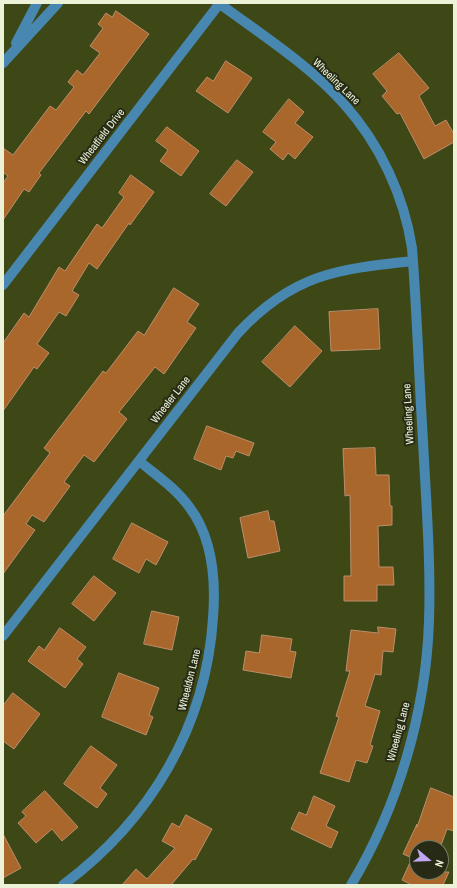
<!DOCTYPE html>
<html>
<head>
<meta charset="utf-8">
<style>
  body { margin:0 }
  #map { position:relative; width:457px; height:888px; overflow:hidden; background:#3e4716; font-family:"Archivo Narrow",sans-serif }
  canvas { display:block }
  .frame { position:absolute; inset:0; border:4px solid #ebf2d7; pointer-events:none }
  .north { position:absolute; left:409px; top:840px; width:40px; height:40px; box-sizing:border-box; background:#272b16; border:1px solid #757b63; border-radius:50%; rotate:109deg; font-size:11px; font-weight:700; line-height:16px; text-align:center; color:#ebf2d7 }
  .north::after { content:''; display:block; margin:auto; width:14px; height:18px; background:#c0a8f3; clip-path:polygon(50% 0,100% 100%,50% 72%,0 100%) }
</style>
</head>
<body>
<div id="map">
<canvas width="457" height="888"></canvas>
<div class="frame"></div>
<div class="north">N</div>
</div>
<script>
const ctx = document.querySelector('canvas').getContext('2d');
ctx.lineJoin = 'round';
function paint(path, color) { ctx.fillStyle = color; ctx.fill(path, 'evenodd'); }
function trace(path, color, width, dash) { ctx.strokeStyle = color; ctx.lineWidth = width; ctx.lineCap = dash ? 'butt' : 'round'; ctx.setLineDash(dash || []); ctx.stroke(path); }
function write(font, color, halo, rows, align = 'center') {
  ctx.font = font + ' "Archivo Narrow",sans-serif'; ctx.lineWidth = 4; ctx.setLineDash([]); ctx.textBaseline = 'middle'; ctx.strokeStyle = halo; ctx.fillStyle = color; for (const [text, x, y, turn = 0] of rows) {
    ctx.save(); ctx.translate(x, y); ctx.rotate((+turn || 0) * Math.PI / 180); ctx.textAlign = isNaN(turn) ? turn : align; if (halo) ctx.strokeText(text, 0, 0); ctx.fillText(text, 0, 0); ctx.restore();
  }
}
const building = new Path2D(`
  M116,11L149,34L89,114L86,111L39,173L41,175L29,192L24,189L3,220V183L8,176L3,172V148L13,155L50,106L56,110L74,87L68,82L77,70L83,75L100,53L90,46L103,28L98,24L106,13L112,17Z
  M399,53L429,88L419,96L435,126L446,120L454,134V142L424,159L400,113L397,114L382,96L387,91L373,74Z
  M226,61L252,78L228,113L196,91L207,77L213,81Z
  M289,99L304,112L295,123L313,137L295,159L288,153L283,160L270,149L276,142L263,132Z
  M167,127L199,151L181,176L160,161L168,150L156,141Z
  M237,160L253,172L226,206L210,194Z
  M131,175L154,192L130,225L129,223L97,269L89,263L72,291L79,295L66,316L59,312L37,344L49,353L37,369L34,367L3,411V343L24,313L29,317L59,267L65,271L97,224L102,228L124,197L119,193Z
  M174,288L199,304L187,322L196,328L164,374L155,367L119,412L127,419L94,462L84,455L64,482L70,486L44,522L32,515L26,524L35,530L3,574V516L50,453L44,448L103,371L106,373L138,331L144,335Z
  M378,309L380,349L331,351L329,312Z
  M295,326L322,351L290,387L262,362Z
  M207,426L254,443L249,456L236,451L233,458L226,456L221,470L194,459Z
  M375,448L376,475H389L390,506H392V525L378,526L379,567H393L394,585H377V601H344V576H351L350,495L345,496L343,449Z
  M268,511L270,521H274L280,551L248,558L240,518Z
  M132,523L168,542L156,565L146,559L139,573L113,559Z
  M94,576L116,593L94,621L72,604Z
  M152,611L179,617L172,650L144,644Z
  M378,627L396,629L393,652L383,651L381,675L375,674L365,706L380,711L370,745L373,746L367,763L356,760L349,782L320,773L339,717L336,716L350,671H346L351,630L378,633Z
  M60,628L86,647L77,659L83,664L65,688L28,661L39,646L44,650Z
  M262,635L292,639L290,651L296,652L291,678L243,670L246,651L259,653Z
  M119,673L159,688L149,715L153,717L146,735L102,717Z
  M13,693L40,714L14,749L3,741V706Z
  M91,746L117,765L100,788L107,794L97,808L64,784Z
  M431,788L454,797V831L447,829L440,848H417V872H449L443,885H412L402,880L412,858L403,854L417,824V827Z
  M45,791L78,827L62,841L52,829L36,843L18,823L26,816L22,812Z
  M314,796L335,806L326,826L338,832L331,848L291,829L299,812L306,815Z
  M186,815L212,829L195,860L193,859L171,885H122L136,869L147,879L175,848L162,841L172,823L179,827Z
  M3,834L21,868L3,878Z`);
const minor = new Path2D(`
  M220,4C262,35 309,65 344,104C380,144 404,196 412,248C417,312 419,377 423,441C426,501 431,561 429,621C426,712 398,807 351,885
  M16,43L37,3
  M3,63L58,3
  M3,285L220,3
  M3,636L238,333C293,274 337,269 413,261
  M63,885C150,820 206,727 213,618C216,580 213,539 190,508C177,489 156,475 139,461`);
const streetNames = [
  ["Wheeling Lane",336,82,44],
  ["Wheatfield Drive",102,137,-52],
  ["Wheeler Lane",171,400,-52],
  ["Wheeling Lane",409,414,-93],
  ["Wheeldon Lane",190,680,-76],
  ["Wheeling Lane",399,732,-75]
];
paint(building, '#aa672c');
trace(building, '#bb8e6c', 1);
trace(minor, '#4787b0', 10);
write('11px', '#ebf2d7', '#272b16', streetNames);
</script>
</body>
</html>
